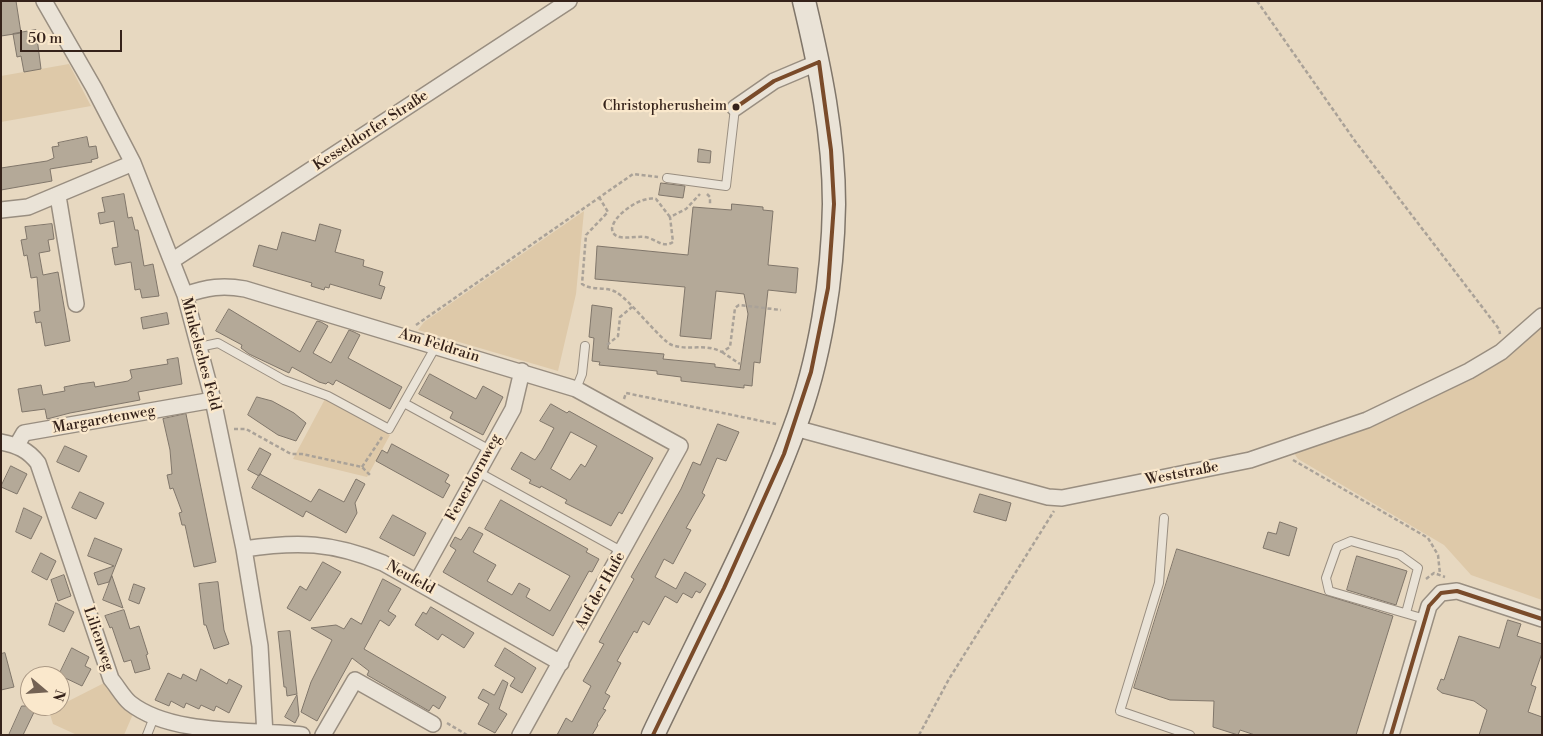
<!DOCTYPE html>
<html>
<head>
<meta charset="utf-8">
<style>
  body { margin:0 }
  #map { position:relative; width:1543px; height:736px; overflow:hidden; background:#e7d8c0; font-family:"Libre Bodoni",serif }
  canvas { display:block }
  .frame { position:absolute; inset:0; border:2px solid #35221a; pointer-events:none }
  .north { position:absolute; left:20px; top:666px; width:50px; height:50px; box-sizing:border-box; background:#fae8cc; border:1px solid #ab9985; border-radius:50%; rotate:108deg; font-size:14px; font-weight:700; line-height:20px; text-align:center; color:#35221a }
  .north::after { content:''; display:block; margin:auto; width:18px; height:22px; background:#736254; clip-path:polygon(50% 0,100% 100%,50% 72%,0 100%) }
  .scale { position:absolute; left:20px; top:30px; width:102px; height:22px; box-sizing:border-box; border:2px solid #35221a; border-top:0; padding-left:6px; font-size:15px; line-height:18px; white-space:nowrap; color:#35221a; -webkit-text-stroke:4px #fae8cc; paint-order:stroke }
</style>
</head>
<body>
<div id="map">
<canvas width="1543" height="736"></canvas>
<div class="frame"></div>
<div class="north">N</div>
<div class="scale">50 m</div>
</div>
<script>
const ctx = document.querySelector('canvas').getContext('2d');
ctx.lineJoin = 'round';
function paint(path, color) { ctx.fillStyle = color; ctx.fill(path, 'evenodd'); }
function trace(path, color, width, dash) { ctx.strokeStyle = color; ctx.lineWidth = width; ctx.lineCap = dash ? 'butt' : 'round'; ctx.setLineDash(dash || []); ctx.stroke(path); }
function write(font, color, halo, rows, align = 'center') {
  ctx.font = font + ' "Libre Bodoni",serif'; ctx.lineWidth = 4.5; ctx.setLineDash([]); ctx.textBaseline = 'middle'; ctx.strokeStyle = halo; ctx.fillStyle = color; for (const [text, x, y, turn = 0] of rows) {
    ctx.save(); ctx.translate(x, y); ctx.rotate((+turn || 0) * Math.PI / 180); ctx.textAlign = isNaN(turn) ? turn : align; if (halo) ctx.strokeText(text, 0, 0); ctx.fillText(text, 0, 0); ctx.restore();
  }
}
const green = new Path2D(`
  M69,64L91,106L1,122V76Z
  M584,211L576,294L558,371L418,330L424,322Z
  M1542,323V600L1471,575L1444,545L1298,459L1293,452L1441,392Z
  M325,399L390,435L367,477L293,459Z
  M106,682L122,705L133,714L124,735H77L53,724L49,711Z`);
const building = new Path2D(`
  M1,1H16L21,33L1,36Z
  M36,30L41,69L24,72L21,56L17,57L13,34Z
  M87,137L89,147L96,146L98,158L91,160L92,162L50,169L52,181L1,190V168L47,161L54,158L52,147L59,146L58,143Z
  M699,149L711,151L710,163L698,162Z
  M661,183L685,186L683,198L659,195Z
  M124,194L128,218L132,217L135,230H138L144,266L153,264L159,296L142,298L140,289L135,290L131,262L115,265L112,248L118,247L114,221L100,224L98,213L105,212L102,198Z
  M732,204L763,207V210L773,211L768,265L798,268L796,293L768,290L760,363L754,362L752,386L744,385V388L681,381V377L657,374V371L599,365L600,362L592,361L594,338L589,337L592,305L612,308L608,349L664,354L663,359L715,364V367L740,370L748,314L744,294L716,291L711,339L680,336L685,287L595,279L597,246L688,255L693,207L731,210Z
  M52,224L54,239L48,240L50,251L39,253L43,275L58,272L70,341L45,346L41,322L36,323L34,312L40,311L37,277L31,278L27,255L24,256L21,240L27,239L25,227Z
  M320,224L341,230L335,252L364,260L363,266L383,272L379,285L385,287L381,299L330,284L329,288L325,287L324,290L311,286L312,283L253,266L259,245L277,250L282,232L315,241Z
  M229,309L300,352L317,321L321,322L328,326L313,353L331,363L349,330L354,332L360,335L348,358L402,387L390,409L336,380L333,385L328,382L326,384L319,382L292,367L289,373L249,354L241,348L242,345L216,331Z
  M167,313L169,324L143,329L141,318Z
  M178,358L182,384L138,392L140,400L70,413L47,419L45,409L22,412L18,389L41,385L43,395L65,391L64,387L79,384L94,382L95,387L128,381L132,378L130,370L168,364L167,360Z
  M430,374L476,399L483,386L503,397L483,435L450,418L453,412L419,394Z
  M257,397L272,401L294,413L306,423L296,441L278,435L248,415Z
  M551,404L567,413L569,411L653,458L622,514L619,512L611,526L565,503L567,500L541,486L540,488L529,483L531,480L511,469L521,452L535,460L542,450L554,428L540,421ZM571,432L597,446L585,467L581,464L570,480L551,469Z
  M186,414L216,562L194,567L185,525H182L179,513L182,512L173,488L170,489L167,475L172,474L170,450L163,419Z
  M718,424L739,432L726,461L717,458L702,493L705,495L686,528L691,530L673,564L664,559L655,577L676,589L685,572L706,584L700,593L696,591L692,598L683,593L677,603L665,596L649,625L643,621L637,633L634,631L617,661L621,663L605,693L610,696L603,709L606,710L597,724L598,725L592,735H557L566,718L572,722L588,692L591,686L583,681L604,644L599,642L634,579L631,577L681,489L693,462L700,465Z
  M392,444L449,475L445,482L450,485L443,498L376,461L382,450L387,453Z
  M65,446L87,456L79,472L57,462Z
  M260,448L271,454L259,476L248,470Z
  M11,466L27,474L17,494L1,487Z
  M260,474L311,502L319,489L344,502L356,479L365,484L355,503L357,513L346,533L306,511L303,517L252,488Z
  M80,492L104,503L96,519L72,508Z
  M980,494L1011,503L1006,521L974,512Z
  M501,500L588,549L586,552L599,559L592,572L589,571L553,636L443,572L456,550L450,546L455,537L461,540L469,527L483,534L473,552L496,565L487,581L512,595L519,583L530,589L526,597L550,611L570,576L485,529Z
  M24,508L42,517L31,539L16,532Z
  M393,515L426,533L414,556L380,538Z
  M1280,522L1297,528L1289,556L1263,548L1268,532L1276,534Z
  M95,538L122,549L109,582L98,585L94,573L114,566L88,556Z
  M1177,549L1393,616L1356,735H1255L1240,730L1238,735L1213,727L1214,701L1170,700L1134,688Z
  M41,553L56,561L47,580L32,572Z
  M1357,556L1407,571L1396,605L1347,590Z
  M323,562L341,572L310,621L287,608L300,586L306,590Z
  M64,575L71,596L58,601L51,580Z
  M112,576L123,608L103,600Z
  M383,579L401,589L388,611L396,616L389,626L380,620L364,649L446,697L439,709L433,705L429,711L367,675L369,671L352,658L317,721L301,712L311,682L332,640L311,628L336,625L344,629L351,618L361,624Z
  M218,582L224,630L229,644L214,649L206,625H204L199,584Z
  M134,584L145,588L139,604L129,600Z
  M56,603L74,612L64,632L49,625Z
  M431,607L474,633L464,648L442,634L438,640L415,625L423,612L426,614Z
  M124,610L130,629L139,626L148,654L146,655L150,669L135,673L131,660L124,662L112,627L110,628L105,616Z
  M1508,620L1521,624L1517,636L1542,644V653L1531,685L1536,687L1528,712L1542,717V735H1479L1487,710L1474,701L1442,693L1437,689L1441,679L1444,680L1459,636L1499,648Z
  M290,631L297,694L287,696L286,687H284L278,632Z
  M72,648L89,657L85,666L91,669L82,686L59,675Z
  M505,648L536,668L522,693L510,686L515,678L495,666Z
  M5,653L14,687L1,690V654Z
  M201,669L227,684L229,679L242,686L229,713L216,706L214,711L201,705L199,709L186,703L184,708L171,701L169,706L155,700L168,673L181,679L183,674L196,681Z
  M503,680L508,683L499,709L507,714L495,733L478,724L489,704L478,698L483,689L494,695Z
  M297,695L299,715L295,723L285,717Z
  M22,706H37L23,735H9Z`);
const path = new Path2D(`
  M1257,1L1355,141L1499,329L1500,334
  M707,194L710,197V204
  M599,197L608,212L586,235L582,284C592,291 605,286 616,292C630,300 662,342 672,345C689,351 705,343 722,352L730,347L735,308L739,305L781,310
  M670,217L656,199C642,195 613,215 612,229C613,234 615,236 620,237C630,239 640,235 649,238C658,241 664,248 673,242L670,217L686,209L700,194
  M416,325L633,174L658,177
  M607,345L618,336L620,317L632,307
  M722,352L740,364
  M624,399L626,393L776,424
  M234,429H246L291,454H302L362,467L370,475
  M1293,460L1428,538L1438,555L1440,574
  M362,467L382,437
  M1426,579L1434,573L1445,577
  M447,723L467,735
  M919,735L949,679L1054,511`);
const lane = new Path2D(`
  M667,178L726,186L735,108
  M199,347L218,343L284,380L328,396L389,429L436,346
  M576,389L582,374L585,346
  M404,403L490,450
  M478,472L623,552
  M1164,518L1159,583L1120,711L1190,735
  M1406,613L1418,568L1400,555L1351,541L1337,547L1326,578L1329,591L1425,619
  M147,735L154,717`);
const street = new Path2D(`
  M44,1L94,88L133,163L185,295L213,400L244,549L260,646L265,735
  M735,108L774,81L819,62
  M58,196L76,304
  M1,210L28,207L133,163
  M173,260L569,1
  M185,295C207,287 223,285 245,289L576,389L680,446L520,735
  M795,428L1048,497L1062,498L1250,460L1367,420L1469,371L1501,352L1542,316
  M1,442C17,445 28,450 38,463L111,679C117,686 123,697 130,703C172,736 251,729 302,735
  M17,445L24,433L213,400
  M244,549C298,541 332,542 383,563L561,663
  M417,582L513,409L522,371
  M323,735L355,680L433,724
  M1391,735L1429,606L1441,593L1457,591L1542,619`);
const secondary = new Path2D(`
  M653,735C701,634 755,534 794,429C820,361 833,277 834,204C834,135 820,68 804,1`);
const bus1 = new Path2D(`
  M735,108L774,81L819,62
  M653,735L724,588L784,454L811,372L828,288L834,204L831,150L819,62
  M1391,735L1429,606L1441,593L1457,591L1542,619`);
const markers = [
  [736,107,4.5,"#35221a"]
];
const busNames = [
  ["Christopherusheim",727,107]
];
const streetNames = [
  ["Kesseldorfer Straße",371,131,-33],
  ["Am Feldrain",439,346,17],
  ["Minkelsches Feld",200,354,75],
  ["Margaretenweg",104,420,-10],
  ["Weststraße",1182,474,-11],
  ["Feuerdornweg",474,478,-61],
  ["Neufeld",410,578,29],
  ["Auf der Hufe",601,591,-61],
  ["Lilienweg",98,639,71]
];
paint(green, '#dec9a9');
paint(building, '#b4a998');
trace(building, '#80766a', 1);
trace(lane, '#998e80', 10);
trace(street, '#998e80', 18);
trace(secondary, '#80766a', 25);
trace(path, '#aaa298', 2.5, [4, 2.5]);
trace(lane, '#eae3d7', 8);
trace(street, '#eae3d7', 15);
trace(secondary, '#eae3d7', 22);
trace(bus1, '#7a4b2a', 4);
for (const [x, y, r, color] of markers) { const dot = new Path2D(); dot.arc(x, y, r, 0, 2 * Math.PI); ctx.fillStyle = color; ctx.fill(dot); trace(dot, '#fae8cc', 2); }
write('14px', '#35221a', '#fae8cc', busNames, 'right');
write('15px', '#35221a', '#fae8cc', streetNames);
</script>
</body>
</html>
